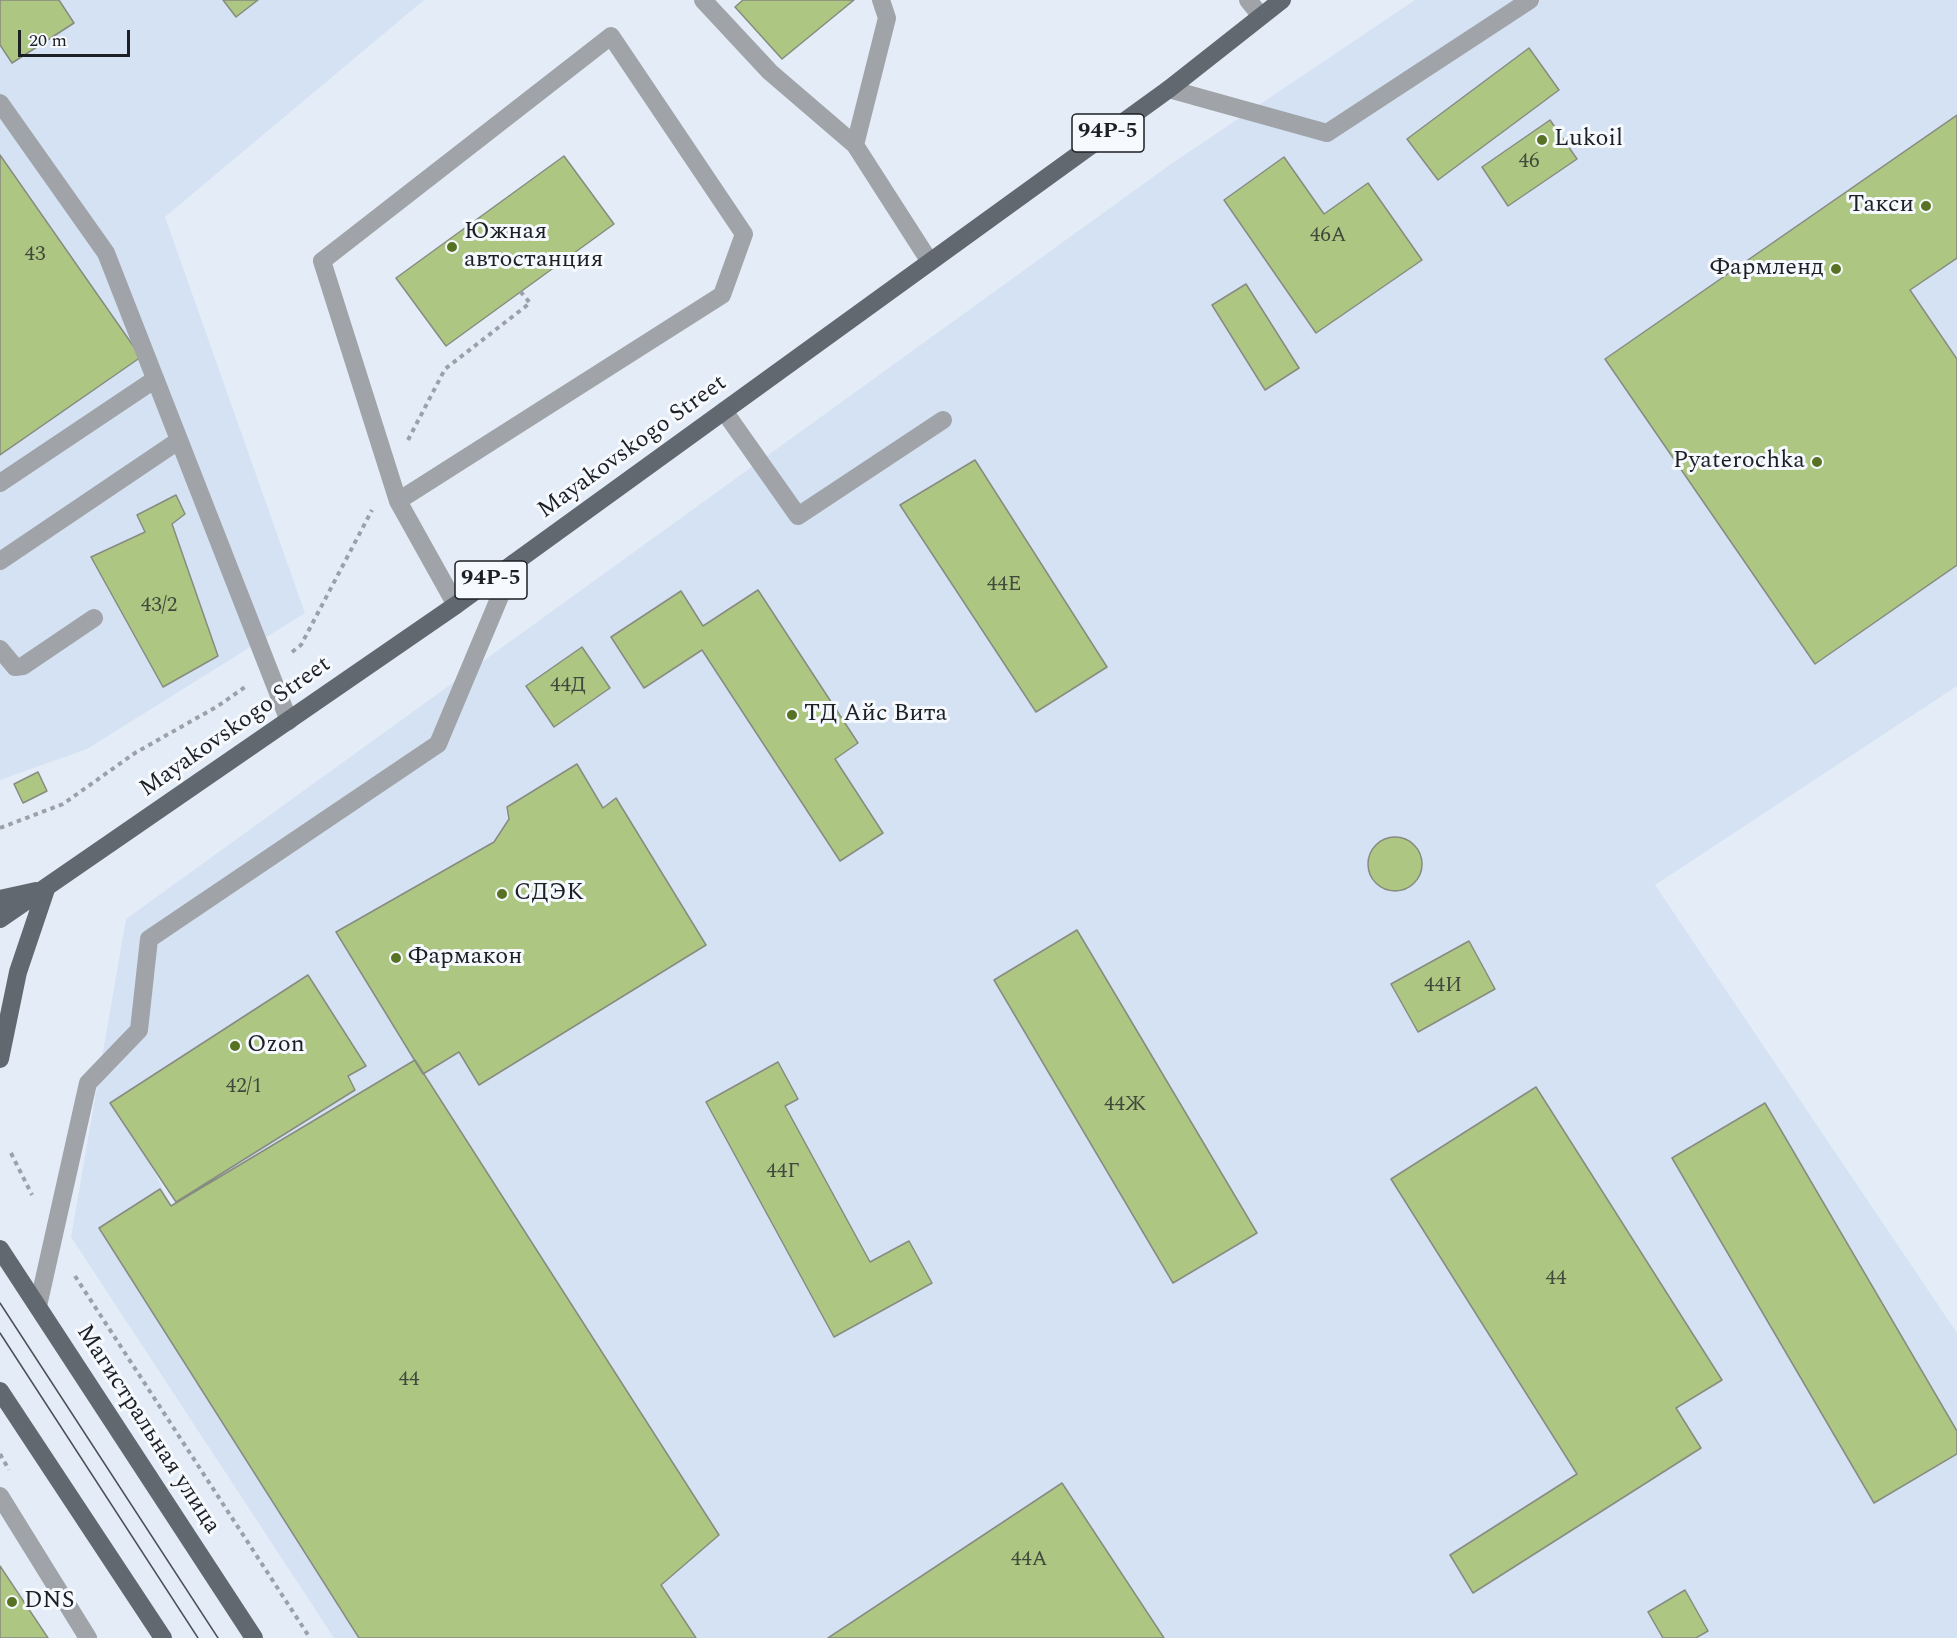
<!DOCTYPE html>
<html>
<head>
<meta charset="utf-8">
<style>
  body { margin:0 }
  #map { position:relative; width:1957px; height:1638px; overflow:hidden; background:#e4edf7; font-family:Spectral,serif }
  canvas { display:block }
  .scale { position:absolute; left:18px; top:30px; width:112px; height:27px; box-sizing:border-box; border:3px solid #1c1f23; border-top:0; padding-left:8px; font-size:18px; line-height:21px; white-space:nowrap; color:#1c1f23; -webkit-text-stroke:4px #f6f9fe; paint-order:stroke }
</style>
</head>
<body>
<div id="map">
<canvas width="1957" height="1638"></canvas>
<div class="scale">20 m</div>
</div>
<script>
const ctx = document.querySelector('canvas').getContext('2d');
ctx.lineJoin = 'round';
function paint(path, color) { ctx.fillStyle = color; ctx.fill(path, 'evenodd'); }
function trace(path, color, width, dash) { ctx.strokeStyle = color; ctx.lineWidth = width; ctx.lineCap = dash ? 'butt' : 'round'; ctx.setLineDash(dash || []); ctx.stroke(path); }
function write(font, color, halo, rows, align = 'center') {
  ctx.font = font + ' Spectral,serif'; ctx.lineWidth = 6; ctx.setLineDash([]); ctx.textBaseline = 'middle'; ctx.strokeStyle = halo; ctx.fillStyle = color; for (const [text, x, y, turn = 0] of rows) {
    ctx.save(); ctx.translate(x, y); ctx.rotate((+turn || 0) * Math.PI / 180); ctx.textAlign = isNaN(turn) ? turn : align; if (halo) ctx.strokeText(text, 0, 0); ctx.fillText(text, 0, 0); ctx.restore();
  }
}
const built = new Path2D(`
  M0,0H424L165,217L305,613L87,749L0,780Z
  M1415,0H1957V686L1655,885L1957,1333V1638H334L71,1237L126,919L1171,164ZM150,1162L176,1201L171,1205H170Z`);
const building = new Path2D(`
  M0,0H59L74,23L12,63L0,45Z
  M223,0H258L236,17Z
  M743,0H854L782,59L735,7Z
  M1529,48L1559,90L1438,180L1407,139Z
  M1957,115V258L1910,290L1957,359V565L1815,664L1605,359Z
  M1550,120L1577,159L1508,206L1482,167Z
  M0,155L141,357L0,455Z
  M564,156L614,224L446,346L396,278Z
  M1284,157L1324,214L1368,183L1422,260L1316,333L1224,200Z
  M1246,284L1299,368L1265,390L1212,305Z
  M975,460L1107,667L1036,712L900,505Z
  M176,495L185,514L172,524L218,656L163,687L91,557L145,532L137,515Z
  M758,590L858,743L835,759L883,833L840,861L702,650L644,688L611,637L681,591L703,626Z
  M582,647L610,688L554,727L526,686Z
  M577,764L603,808L616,798L706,945L479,1085L459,1052L423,1074L336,932L494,842L509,819L507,807Z
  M38,772L47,791L23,803L14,784Z
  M1368 864a27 27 0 1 1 54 0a27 27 0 1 1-54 0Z
  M1077,930L1257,1233L1173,1283L994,980Z
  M1469,941L1495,989L1418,1032L1391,984Z
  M308,975L366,1066L348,1076L355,1090L176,1202L110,1103Z
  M415,1060L719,1535L661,1585L696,1638H359L99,1228L160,1189L171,1206Z
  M778,1062L798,1099L785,1106L870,1262L909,1241L932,1283L834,1337L706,1102Z
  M1536,1087L1722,1380L1676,1408L1701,1448L1473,1593L1450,1555L1577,1474L1391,1179Z
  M1765,1103L1957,1431V1454L1874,1503L1672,1158Z
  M1062,1483L1164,1638H828Z
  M0,1566L48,1638H0Z
  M1685,1590L1708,1631L1696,1638H1663L1648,1612Z`);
const path = new Path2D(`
  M408,440L445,369L530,303L520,291
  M292,652L301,645L372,510
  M0,828L63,804L135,753L218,706L245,687
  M11,1153L32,1195
  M75,1276L310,1638
  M0,1454L9,1470`);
const service = new Path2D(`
  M703,0L770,72L855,145
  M881,0L887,18L855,145L930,262
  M1248,0L1261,16
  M1169,89L1327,133L1530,0
  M0,103L106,253L289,721
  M724,411L798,516L943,420
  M0,483L154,380
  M398,501L722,295L744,234L611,36L322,261L398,501L456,605
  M0,561L178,441
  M0,649L15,667L23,666L94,618
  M38,1306L88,1083L139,1030L149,939L438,744L514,563
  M0,1496L88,1638`);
const primary = new Path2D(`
  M0,899L36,891
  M0,919L456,605L1169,89L1282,0
  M0,1059L18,972L46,889
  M0,1249L254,1638
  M0,1391L163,1638`);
const tram = new Path2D(`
  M0,1303L218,1638
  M0,1333L198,1638`);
const markers = [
  [1542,140,6,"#587224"],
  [1926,206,6,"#587224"],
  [452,247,6,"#587224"],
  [1836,269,6,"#587224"],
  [1817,462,6,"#587224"],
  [792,715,6,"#587224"],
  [502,894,6,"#587224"],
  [396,958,6,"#587224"],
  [235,1046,6,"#587224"],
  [12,1602,6,"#587224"]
];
const numberNames = [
  ["46",1529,163],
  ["46А",1328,237],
  ["43",35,256],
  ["44Е",1004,586],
  ["43/2",159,607],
  ["44Д",568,687],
  ["44И",1443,987],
  ["42/1",244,1088],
  ["44Ж",1125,1106],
  ["44Г",783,1173],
  ["44",1556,1280],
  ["44",409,1381],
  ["44А",1029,1561]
];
const shields = [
  [1108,133,72],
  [491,580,72]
];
const shieldNames = [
  ["94Р-5",1108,133],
  ["94Р-5",491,580]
];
const poiNames = [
  ["Lukoil",1554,140],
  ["Такси",1914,206,"right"],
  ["Южная",464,233],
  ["автостанция",464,261],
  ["Фармленд",1824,269,"right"],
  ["Pyaterochka",1805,462,"right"],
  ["ТД Айс Вита",804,715],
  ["СДЭК",514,894],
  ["Фармакон",408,958],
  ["Ozon",247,1046],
  ["DNS",24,1602]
];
const streetNames = [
  ["Mayakovskogo Street",633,448,-36],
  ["Mayakovskogo Street",236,728,-35],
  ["Магистральная улица",147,1430,57]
];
paint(built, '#d5e2f3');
paint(building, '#adc783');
trace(building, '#878b80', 1.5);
trace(path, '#9ba1a9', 4, [4.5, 4.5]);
trace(service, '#a0a3a8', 18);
trace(primary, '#626870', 18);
trace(tram, '#4c5056', 1.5);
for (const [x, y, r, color] of markers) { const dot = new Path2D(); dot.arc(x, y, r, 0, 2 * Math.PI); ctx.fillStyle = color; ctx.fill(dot); trace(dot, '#f6f9fe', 2); }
write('21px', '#40493b', null, numberNames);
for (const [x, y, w] of shields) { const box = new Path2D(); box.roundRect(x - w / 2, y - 19, w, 38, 4.5); ctx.fillStyle = '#f6f9fe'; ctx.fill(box); trace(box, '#1c1f23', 1.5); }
write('bold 22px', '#1c1f23', null, shieldNames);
write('24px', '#1c1f23', '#f6f9fe', poiNames, 'left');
write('24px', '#1c1f23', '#f6f9fe', streetNames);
</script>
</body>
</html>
